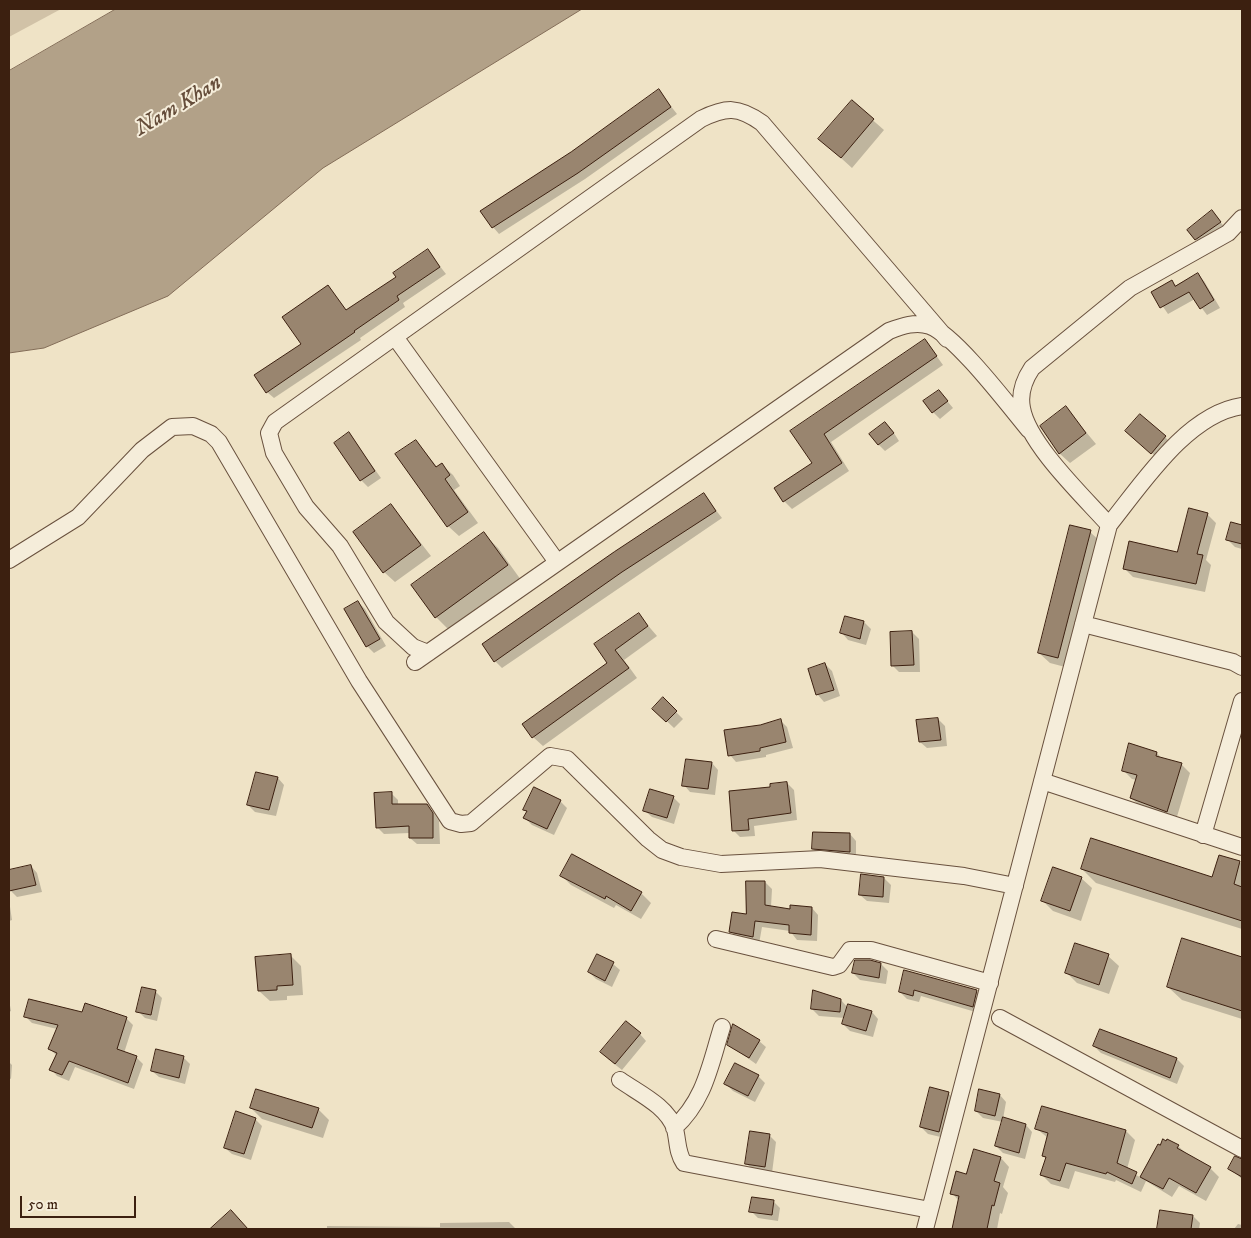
<!DOCTYPE html>
<html>
<head>
<meta charset="utf-8">
<style>
  body { margin:0 }
  #map { position:relative; width:1251px; height:1238px; overflow:hidden; background:#efe3c6; font-family:"IM FELL DW Pica",serif }
  canvas { display:block }
  .frame { position:absolute; inset:0; border:10px solid #3c2010; pointer-events:none }
  .scale { position:absolute; left:20px; top:1196px; width:116px; height:22px; box-sizing:border-box; border:2px solid #3c2010; border-top:0; padding-left:6px; font-size:15px; line-height:18px; white-space:nowrap; color:#3c2010; -webkit-text-stroke:4px #f5edda; paint-order:stroke }
</style>
</head>
<body>
<div id="map">
<canvas width="1251" height="1238"></canvas>
<div class="frame"></div>
<div class="scale">50 m</div>
</div>
<script>
const ctx = document.querySelector('canvas').getContext('2d');
ctx.lineJoin = 'round';
function paint(path, color) { ctx.fillStyle = color; ctx.fill(path, 'evenodd'); }
function trace(path, color, width, dash) { ctx.strokeStyle = color; ctx.lineWidth = width; ctx.lineCap = dash ? 'butt' : 'round'; ctx.setLineDash(dash || []); ctx.stroke(path); }
function write(font, color, halo, rows, align = 'center') {
  ctx.font = font + ' "IM FELL DW Pica",serif'; ctx.lineWidth = 4; ctx.setLineDash([]); ctx.textBaseline = 'middle'; ctx.strokeStyle = halo; ctx.fillStyle = color; for (const [text, x, y, turn = 0] of rows) {
    ctx.save(); ctx.translate(x, y); ctx.rotate((+turn || 0) * Math.PI / 180); ctx.textAlign = isNaN(turn) ? turn : align; if (halo) ctx.strokeText(text, 0, 0); ctx.fillText(text, 0, 0); ctx.restore();
  }
}
const green = new Path2D(`
  M9,9H61L9,37Z`);
const water = new Path2D(`
  M116,9H582L323,168L168,296L44,348L9,353V71Z`);
const shadow = new Path2D(`
  M659,91L677,114L585,179L499,234L493,227L572,153Z
  M852,102L884,130L852,168L820,139Z
  M1212,212L1227,230L1202,246L1196,239Z
  M428,251L446,274L403,303L405,307L360,338L361,340L274,398L267,392L303,344L328,287L347,311L397,277Z
  M1197,274L1204,281L1220,308L1207,315L1195,299L1168,314L1153,292L1172,282L1177,286Z
  M925,340L943,365L831,442L849,471L792,509L784,501L813,463L792,432Z
  M939,391L953,408L940,419L933,412Z
  M1066,408L1096,444L1070,463L1059,453Z
  M892,430L899,441L885,451L878,444Z
  M349,434L381,478L368,487L361,480Z
  M1165,437L1172,444L1159,459L1133,438Z
  M416,441L438,468L442,465L453,475L460,486L454,490L478,523L459,536L448,526Z
  M704,495L722,518L502,668L495,661Z
  M391,505L431,556L395,582L384,572Z
  M1207,514L1216,523L1206,560L1211,565L1205,592L1133,577L1124,568L1178,554Z
  M1232,523L1242,526V549L1235,547L1228,540Z
  M1090,532L1101,542L1069,668L1050,663L1039,653Z
  M484,534L498,548L521,580L450,631L436,617Z
  M358,602L365,609L386,646L374,653L367,646L346,609Z
  M639,615L657,636L624,660L637,678L543,746L533,737L609,663L596,645Z
  M846,617L864,622L871,629L866,645L848,640L842,633Z
  M912,632L919,639L920,672H899L892,665Z
  M825,664L832,671L840,696L824,702L818,695L809,670Z
  M663,699L683,719L674,728L654,709Z
  M938,719L945,726L947,746L927,748L920,742Z
  M780,720L787,727L793,748L766,755V757L736,762L730,755L760,726Z
  M1130,744L1157,753L1162,759L1181,764L1190,773L1176,820L1140,806L1131,798L1137,780L1132,779L1123,770Z
  M712,763L718,770L715,795L690,792L684,785Z
  M278,778L284,785L276,816L255,812L248,805Z
  M787,783L794,790L797,820L754,826L755,836L740,837L733,830L772,788Z
  M391,793L398,800V805H426L433,812L439,821L440,844H417L410,838V833L384,834L378,828Z
  M673,797L680,804L674,824L652,817L645,811Z
  M560,801L567,808L554,835L532,825L525,818L528,812L525,809Z
  M850,834L856,841V859L820,856L813,849Z
  M572,856L641,893L651,903L641,919L616,905L614,908L571,885L562,876Z
  M1240,862L1242,865V929L1096,883L1082,869L1213,879Z
  M31,866L37,873L42,892L17,897L10,890L9,871Z
  M884,878L891,885L889,903L867,901L860,895Z
  M1081,878L1092,888L1081,921L1053,911L1043,901Z
  M765,882L772,889L771,907L791,910L812,908L818,915L817,941L797,940L790,931L762,927L759,944L737,938L730,931L747,916Z
  M9,900L12,920L9,921Z
  M1183,939L1242,958V1019L1182,1000L1168,987Z
  M290,955L301,966L303,995L287,996V1000L270,1001L259,991Z
  M1108,956L1119,966L1109,994L1077,983L1066,972Z
  M869,961L881,964L888,971L886,984L860,980L853,973Z
  M613,964L620,970L612,987L596,979L589,972Z
  M905,971L977,991L983,998L979,1013L921,996L919,1002L907,999L900,992Z
  M155,991L162,998L157,1021L145,1018L138,1011Z
  M9,1000L11,1011L9,1012Z
  M841,1000L848,1008L872,1012L878,1019L873,1037L850,1031L843,1024L845,1018L819,1016L812,1009Z
  M26,1017L126,1018L133,1025L124,1053L136,1057L143,1064L134,1089L75,1067L69,1081L57,1076L51,1069L57,1056L50,1049L57,1029L32,1023Z
  M1100,1031L1177,1059L1184,1066L1177,1084L1101,1053L1094,1046Z
  M640,1034L646,1041L622,1070L608,1059Z
  M759,1041L766,1047L756,1064L728,1044Z
  M183,1057L190,1064L185,1084L159,1077L152,1071Z
  M9,1062L12,1065L11,1079L9,1078Z
  M758,1076L765,1083L755,1102L733,1091L726,1084Z
  M948,1093L955,1100L945,1138L928,1134L921,1127Z
  M1000,1095L1006,1102L1003,1119L1026,1125L1032,1132L1025,1159L1003,1153L996,1146L1003,1122L983,1118L976,1111Z
  M1043,1107L1126,1131L1135,1140L1127,1169L1141,1178L1158,1146H1178L1187,1154L1210,1168L1219,1177L1206,1201L1179,1186L1172,1197L1146,1181L1141,1192L1116,1180L1115,1182L1075,1171L1069,1189L1051,1184L1042,1175L1047,1159L1043,1156L1048,1138L1037,1129Z
  M251,1108L318,1109L329,1120L323,1138L262,1119Z
  M255,1119L262,1126L251,1160L232,1154L225,1148Z
  M769,1135L776,1142L772,1173L753,1170L747,1164Z
  M1001,1158L1009,1167L1003,1187L1008,1193L1002,1214L1000,1213L997,1229H954L959,1201L952,1193L967,1175Z
  M1235,1158L1242,1159V1179L1230,1169Z
  M773,1201L780,1208L778,1221L758,1218L751,1211Z
  M1161,1211L1193,1216L1200,1223L1199,1229H1158Z
  M509,1222L516,1229H327V1226L440,1227V1223Z
  M1238,1224L1242,1225V1229H1234Z`);
const building = new Path2D(`
  M659,89L671,107L578,173L492,228L480,211L571,152Z
  M852,100L874,119L841,158L818,139Z
  M1212,210L1221,222L1195,240L1187,230Z
  M428,249L440,267L397,296L399,300L354,331L355,332L266,393L254,375L301,344L282,317L328,285L346,310L396,277L393,273Z
  M1198,273L1214,300L1200,309L1189,292L1160,308L1151,292L1172,280L1175,286Z
  M925,339L937,356L824,434L842,463L783,502L774,488L812,463L790,431Z
  M939,390L948,401L932,413L923,401Z
  M1066,406L1086,433L1059,454L1040,426Z
  M1140,414L1166,436L1151,454L1125,431Z
  M885,422L894,433L878,445L869,434Z
  M349,432L375,471L360,481L334,443Z
  M416,440L436,467L442,463L450,475L445,479L468,512L447,527L395,454Z
  M704,493L716,511L622,572L494,662L482,644L614,552Z
  M391,504L421,545L383,573L353,532Z
  M1189,508L1208,513L1197,554L1203,555L1196,584L1123,569L1129,541L1177,552Z
  M1231,522L1242,525V544L1226,540Z
  M1070,525L1091,530L1058,658L1038,653Z
  M484,532L508,565L435,618L411,585Z
  M358,601L380,639L366,647L344,609Z
  M639,613L648,626L615,650L629,668L532,738L522,724L607,663L594,644Z
  M845,616L864,621L860,639L840,633Z
  M912,631L914,665L891,666L890,632Z
  M825,663L834,690L816,695L808,669Z
  M663,697L677,711L666,722L652,709Z
  M938,718L941,740L919,742L916,720Z
  M781,719L786,742L760,748V751L728,756L724,730L760,725Z
  M1129,743L1157,752L1156,756L1182,763L1167,812L1130,798L1137,775L1122,771Z
  M686,759L712,762L708,789L682,786Z
  M256,772L278,777L269,810L247,805Z
  M787,782L791,813L748,819L749,830L732,831L729,791L770,787V784Z
  M534,787L561,800L547,829L523,818L527,811L523,810Z
  M650,789L674,796L667,818L643,811Z
  M392,792V804H427L433,813V838H409V826L376,828L374,793Z
  M813,832L850,833V852L812,849Z
  M1091,838L1212,877L1219,855L1240,861L1234,884L1242,887V921L1081,869Z
  M572,854L642,892L631,911L606,896L605,899L560,876Z
  M31,865L36,885L9,891V870Z
  M1053,867L1082,877L1070,911L1041,901Z
  M861,874L884,877L883,897L859,895Z
  M746,881H765V905L790,909V905L812,907L811,935L789,933V925L755,921L753,937L729,932L732,912L746,914Z
  M1182,938L1242,957V1011L1167,987Z
  M1075,943L1109,954L1099,985L1065,973Z
  M291,954L293,985L277,986V990L258,991L255,957Z
  M597,954L614,962L605,981L588,972Z
  M855,960H870L881,963L879,978L852,973Z
  M904,970L977,990L973,1007L914,990L913,996L899,992Z
  M142,987L156,990L151,1015L136,1012Z
  M813,990L841,999L840,1012L811,1009Z
  M29,999L82,1012L85,1003L127,1017L117,1049L137,1056L128,1083L69,1061L62,1075L49,1070L57,1053L48,1049L58,1025L24,1017Z
  M848,1004L872,1011L866,1031L842,1024Z
  M626,1021L641,1033L615,1064L600,1052Z
  M733,1024L760,1040L749,1058L727,1045Z
  M1100,1029L1177,1058L1170,1078L1093,1046Z
  M156,1049L184,1056L179,1078L151,1071Z
  M735,1063L759,1075L748,1096L724,1084Z
  M930,1087L949,1092L939,1132L920,1127Z
  M256,1089L319,1108L312,1128L250,1108Z
  M979,1089L1000,1094L995,1116L975,1111Z
  M1042,1106L1126,1130L1117,1163L1137,1172L1132,1184L1107,1172L1106,1174L1066,1163L1060,1181L1040,1175L1046,1157L1042,1156L1048,1133L1035,1129Z
  M236,1111L256,1118L244,1154L224,1148Z
  M1003,1117L1026,1124L1019,1153L995,1146Z
  M750,1131L770,1134L765,1167L745,1164Z
  M1163,1139L1166,1141L1167,1139L1179,1145L1177,1148L1211,1167L1196,1193L1169,1178L1163,1189L1140,1177L1158,1144L1160,1145Z
  M974,1149L1001,1157L994,1181L1000,1183L994,1206L992,1205L987,1229H952L959,1196L950,1194L956,1171L966,1174Z
  M1235,1156L1242,1159V1177L1228,1169Z
  M752,1197L774,1200L772,1215L749,1212Z
  M231,1210L248,1229H210Z
  M1160,1210L1193,1215L1191,1229H1157Z`);
const minor = new Path2D(`
  M395,337L557,562
  M1109,525C1084,497 1028,444 1022,408C1019,393 1024,380 1032,368L1130,288L1228,233L1242,218
  M9,560L78,517L142,450L172,427L193,426L211,434L219,442L359,681L450,821L461,824L471,823L550,756L567,759L648,839L662,850L681,857L721,864L820,859L964,876L1015,886
  M1083,624L1233,662L1242,667
  M428,653L413,647L386,622L340,546L306,507L274,453L269,433L275,422L701,119C726,107 738,106 762,123L947,339
  M415,662L889,331C902,326 916,321 930,326C956,336 1009,406 1029,430
  M1042,781L1242,847
  M1203,835L1242,701
  M716,939L833,967L839,965L850,950H871L990,983
  M1000,1018L1242,1149
  M620,1080C640,1094 667,1106 675,1129C678,1141 677,1153 684,1163L930,1210
  M674,1128C705,1100 710,1065 722,1027
  M925,1229L1109,525C1142,484 1187,414 1242,406`);
const waterNames = [
  ["Nam Khan",179,107,-31]
];
paint(green, '#d1c2a7');
paint(water, '#b2a188');
trace(water, '#836d58', 1);
paint(shadow, '#0003');
paint(building, '#99856f');
trace(building, '#3c2010', 1);
trace(minor, '#69513e', 18);
trace(minor, '#f5edda', 16);
write('italic 22px', '#654d3a', '#f5edda', waterNames);
</script>
</body>
</html>
